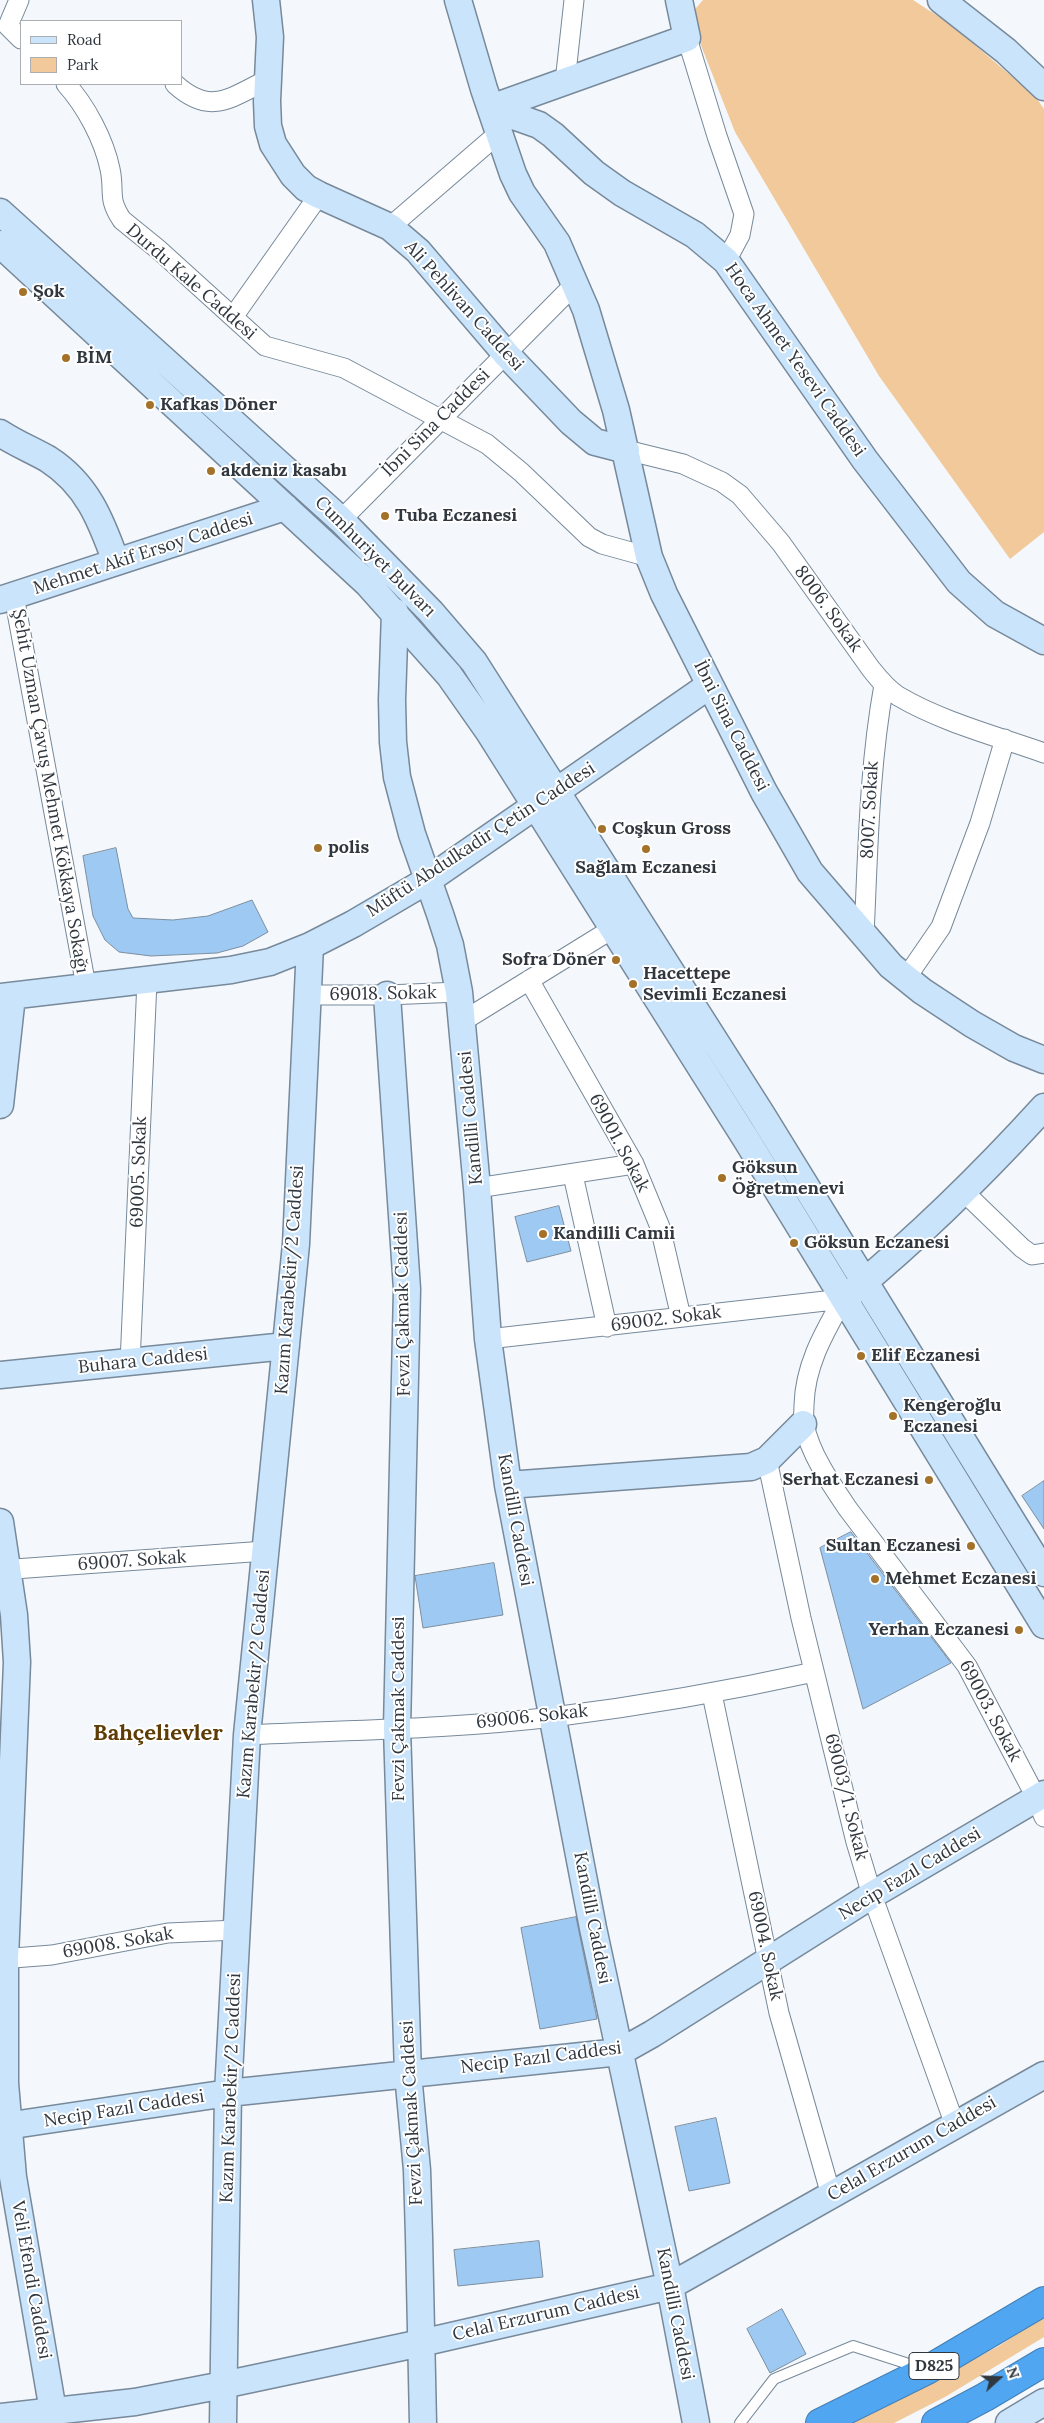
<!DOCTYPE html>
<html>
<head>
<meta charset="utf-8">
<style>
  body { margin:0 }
  #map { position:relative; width:1044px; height:2423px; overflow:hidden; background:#f4f8fc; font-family:Lora,serif }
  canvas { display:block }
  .legend { position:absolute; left:20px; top:20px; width:162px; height:65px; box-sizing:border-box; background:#fff; border:1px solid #acafb2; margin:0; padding:6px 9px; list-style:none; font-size:15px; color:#30373f }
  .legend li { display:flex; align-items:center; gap:10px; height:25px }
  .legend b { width:25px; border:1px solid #acafb2 }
  .north { position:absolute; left:974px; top:2353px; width:50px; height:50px; -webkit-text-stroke:4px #fff; paint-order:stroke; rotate:70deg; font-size:14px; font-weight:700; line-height:20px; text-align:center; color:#30373f }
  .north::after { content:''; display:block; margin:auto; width:18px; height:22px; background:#30373f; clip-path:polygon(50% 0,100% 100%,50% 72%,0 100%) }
</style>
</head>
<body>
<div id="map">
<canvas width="1044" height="2423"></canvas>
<ul class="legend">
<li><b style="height:6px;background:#cae4fb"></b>Road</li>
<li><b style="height:14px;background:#f1c99a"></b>Park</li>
</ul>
<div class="north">N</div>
</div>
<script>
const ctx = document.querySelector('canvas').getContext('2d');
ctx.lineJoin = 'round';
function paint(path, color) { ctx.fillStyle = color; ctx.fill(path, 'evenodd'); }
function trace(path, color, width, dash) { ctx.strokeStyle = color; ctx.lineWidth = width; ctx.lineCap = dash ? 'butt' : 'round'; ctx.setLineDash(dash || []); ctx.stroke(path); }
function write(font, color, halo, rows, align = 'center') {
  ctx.font = font + ' Lora,serif'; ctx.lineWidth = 4; ctx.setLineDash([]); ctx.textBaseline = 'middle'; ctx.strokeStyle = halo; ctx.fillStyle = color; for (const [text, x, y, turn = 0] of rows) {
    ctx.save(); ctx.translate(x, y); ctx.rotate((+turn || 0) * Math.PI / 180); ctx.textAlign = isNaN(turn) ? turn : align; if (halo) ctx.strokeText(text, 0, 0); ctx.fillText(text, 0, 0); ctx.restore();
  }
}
const green = new Path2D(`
  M703,0H913L950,24L1035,96L1044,109V532L1010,559L879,376L735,132L695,30L696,8Z
  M1044,2317V2337L945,2397L894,2423H851L997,2347Z`);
const building = new Path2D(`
  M116,848L128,909L133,918L173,920L208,916L252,900L268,932L243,946L217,953L151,956L119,952L105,940L93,916L83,856Z
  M559,1206L571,1251L527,1262L515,1217Z
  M1044,1481V1529L1022,1496Z
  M851,1532L951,1663L863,1709L820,1548Z
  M494,1563L503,1615L423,1628L415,1576Z
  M576,1917L597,2019L540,2029L521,1928Z
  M716,2118L730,2183L689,2191L675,2127Z
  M539,2241L543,2277L458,2286L454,2250Z
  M782,2309L806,2354L770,2373L747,2329Z`);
const lane = new Path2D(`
  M740,2423L774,2379L853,2346L921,2368`);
const street = new Path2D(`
  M19,0L8,26L21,39
  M687,38L717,136L744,214L740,235L726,261
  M565,82L574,0
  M66,84C86,106 104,140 110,169C115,192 107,198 122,220L159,250L265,346L344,368L487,444L521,472L589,537L602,544L649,557
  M175,84C211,117 231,97 269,79
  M390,227L499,133
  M233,317L319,195
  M626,450L683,464L722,482L740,495L781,543L871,669C879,679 887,689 898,696C942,722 996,736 1044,753
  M341,520L575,284
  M14,596L86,986
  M864,935C868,852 869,767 884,685
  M906,978L941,927L980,823L1005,739
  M529,980L634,1164L660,1227L681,1317
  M308,995H387L459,992
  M463,1021L612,929
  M573,1175L607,1327
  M477,1188L634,1164
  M964,1192L1022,1248L1032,1255L1044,1253
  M843,1299C824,1333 805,1365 804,1405C804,1411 803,1418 804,1424C810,1454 831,1484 848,1509L967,1666L1037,1799L1044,1817
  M488,1339L843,1299
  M130,1363L147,981
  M767,1460L801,1618L856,1842L872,1895L955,2125
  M0,1570L265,1551
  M712,1694L779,2013L831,2195
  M247,1735C349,1730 452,1729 553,1717C641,1706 728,1691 814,1672
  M0,1959L52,1955L168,1933L237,1930`);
const secondary = new Path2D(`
  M266,0L270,37L267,101L268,126L273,144L293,175L306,188L319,195L390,227L418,251L506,354L571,422L595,442L626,450
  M458,0L484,89L513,174L522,193L557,243L586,310L616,410L649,557L664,594L764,792L810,872L891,966L922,991L972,1024L1014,1048L1044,1060
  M679,0L687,38L491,108L539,125L553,135L594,173L622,193L695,235L726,261L865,460L959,582L995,614L1044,641
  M941,0L1006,51L1044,87
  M0,212L341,520L431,612L474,662L762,1115L1044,1573
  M0,244L368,584L449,675L489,732L746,1139L1044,1625
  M0,433C15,443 32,450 48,459C87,484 101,520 116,562
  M0,600L285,507
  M395,612L392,700L393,742L397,777L412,834L440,914L450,945L459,992L477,1188L488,1339L508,1485L593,1928L670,2286L696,2423
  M387,995L407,1289L397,1728L408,2074L417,2170L419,2237L423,2423
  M0,997L231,970L270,962L310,946L353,924L428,880L710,685
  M0,1105L12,996
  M852,1292C921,1235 984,1173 1044,1107
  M0,1375L286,1346
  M508,1485L751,1467L767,1460L803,1424
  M0,1522L14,1615L17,1662L5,1959V2083L13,2177L53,2411
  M0,2127L228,2093L620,2052L652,2034L872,1895L1044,1794
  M0,2417L135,2402L223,2385L421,2343L670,2286L1044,2075
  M223,2423L228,2093L247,1735L296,1244L310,946
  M1009,2423L1044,2402`);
const highway = new Path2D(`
  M820,2423L927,2370L1044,2301
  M936,2423L985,2397L1044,2362`);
const markers = [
  [23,292,5,"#a47129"],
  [66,358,5,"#a47129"],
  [150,405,5,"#a47129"],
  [211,471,5,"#a47129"],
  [385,516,5,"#a47129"],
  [602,829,5,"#a47129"],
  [318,848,5,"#a47129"],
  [646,849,5,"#a47129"],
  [616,960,5,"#a47129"],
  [633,984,5,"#a47129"],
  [722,1178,5,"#a47129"],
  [543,1234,5,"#a47129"],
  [794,1243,5,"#a47129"],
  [861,1356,5,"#a47129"],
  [893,1416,5,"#a47129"],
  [929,1480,5,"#a47129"],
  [971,1546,5,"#a47129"],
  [875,1579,5,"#a47129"],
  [1019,1630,5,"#a47129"]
];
const shields = [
  [934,2366,50]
];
const shieldNames = [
  ["D825",934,2366]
];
const streetNames = [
  ["Durdu Kale Caddesi",191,282,41],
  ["Ali Pehlivan Caddesi",464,306,48],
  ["Hoca Ahmet Yesevi Caddesi",795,360,55],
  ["İbni Sina Caddesi",436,423,-45],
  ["Mehmet Akif Ersoy Caddesi",143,554,-18],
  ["Cumhuriyet Bulvarı",375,557,45],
  ["8006. Sokak",828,609,54],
  ["İbni Sina Caddesi",731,726,63],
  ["Şehit Uzman Çavuş Mehmet Kökkaya Sokağı",50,791,80],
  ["8007. Sokak",870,810,-87],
  ["Müftü Abdulkadir Çetin Caddesi",481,840,-33],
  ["69018. Sokak",383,994,-1],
  ["Kandilli Caddesi",471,1118,-95],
  ["69001. Sokak",619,1143,62],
  ["69005. Sokak",139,1172,-88],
  ["Kazım Karabekir/2 Caddesi",290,1280,-86],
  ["Fevzi Çakmak Caddesi",403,1304,-91],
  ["69002. Sokak",666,1319,-7],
  ["Buhara Caddesi",143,1361,-6],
  ["Kandilli Caddesi",515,1520,80],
  ["69007. Sokak",132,1561,-4],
  ["Kazım Karabekir/2 Caddesi",254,1684,-85],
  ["Fevzi Çakmak Caddesi",399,1709,-90],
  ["69003. Sokak",990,1711,62],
  ["69006. Sokak",532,1717,-6],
  ["69003/1. Sokak",846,1797,76],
  ["Necip Fazıl Caddesi",910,1874,-31],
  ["Kandilli Caddesi",592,1918,79],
  ["69008. Sokak",118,1943,-10],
  ["69004. Sokak",765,1946,78],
  ["Necip Fazıl Caddesi",541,2058,-7],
  ["Kazım Karabekir/2 Caddesi",231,2088,-88],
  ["Necip Fazıl Caddesi",124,2109,-9],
  ["Fevzi Çakmak Caddesi",412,2113,-93],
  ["Celal Erzurum Caddesi",912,2149,-30],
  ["Veli Efendi Caddesi",31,2280,80],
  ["Celal Erzurum Caddesi",546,2314,-13],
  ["Kandilli Caddesi",675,2314,79]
];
const poiNames = [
  ["Şok",33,292],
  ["BİM",76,358],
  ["Kafkas Döner",160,405],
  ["akdeniz kasabı",221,471],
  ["Tuba Eczanesi",395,516],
  ["Coşkun Gross",612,829],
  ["polis",328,848],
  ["Sağlam Eczanesi",646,868,"center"],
  ["Sofra Döner",606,960,"right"],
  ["Hacettepe",643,974],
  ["Sevimli Eczanesi",643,995],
  ["Göksun",732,1168],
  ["Öğretmenevi",732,1189],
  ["Kandilli Camii",553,1234],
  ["Göksun Eczanesi",804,1243],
  ["Elif Eczanesi",871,1356],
  ["Kengeroğlu",903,1406],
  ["Eczanesi",903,1427],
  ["Serhat Eczanesi",919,1480,"right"],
  ["Sultan Eczanesi",961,1546,"right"],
  ["Mehmet Eczanesi",885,1579],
  ["Yerhan Eczanesi",1009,1630,"right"]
];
const districtNames = [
  ["Bahçelievler",158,1734]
];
paint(green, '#f1c99a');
paint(building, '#9dc9f3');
trace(building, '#7c8e9f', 1);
trace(lane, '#77899a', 12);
trace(street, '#77899a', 21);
trace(secondary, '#77899a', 29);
trace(highway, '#457fb3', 30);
trace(lane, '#fff', 10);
trace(street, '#fff', 19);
trace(secondary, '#cae4fb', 26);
trace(highway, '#50a6f1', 28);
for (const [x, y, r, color] of markers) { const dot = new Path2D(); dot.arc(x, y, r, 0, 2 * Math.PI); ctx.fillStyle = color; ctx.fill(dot); trace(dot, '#fff', 2); }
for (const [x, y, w] of shields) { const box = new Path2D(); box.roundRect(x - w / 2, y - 13.5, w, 27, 4); ctx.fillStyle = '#fff'; ctx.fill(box); trace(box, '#30373f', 1); }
write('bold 16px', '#30373f', null, shieldNames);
write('18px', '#30373f', '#fff', streetNames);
write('bold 18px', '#30373f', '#fff', poiNames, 'left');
write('bold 22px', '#5f3c05', '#fff', districtNames);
</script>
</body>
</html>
